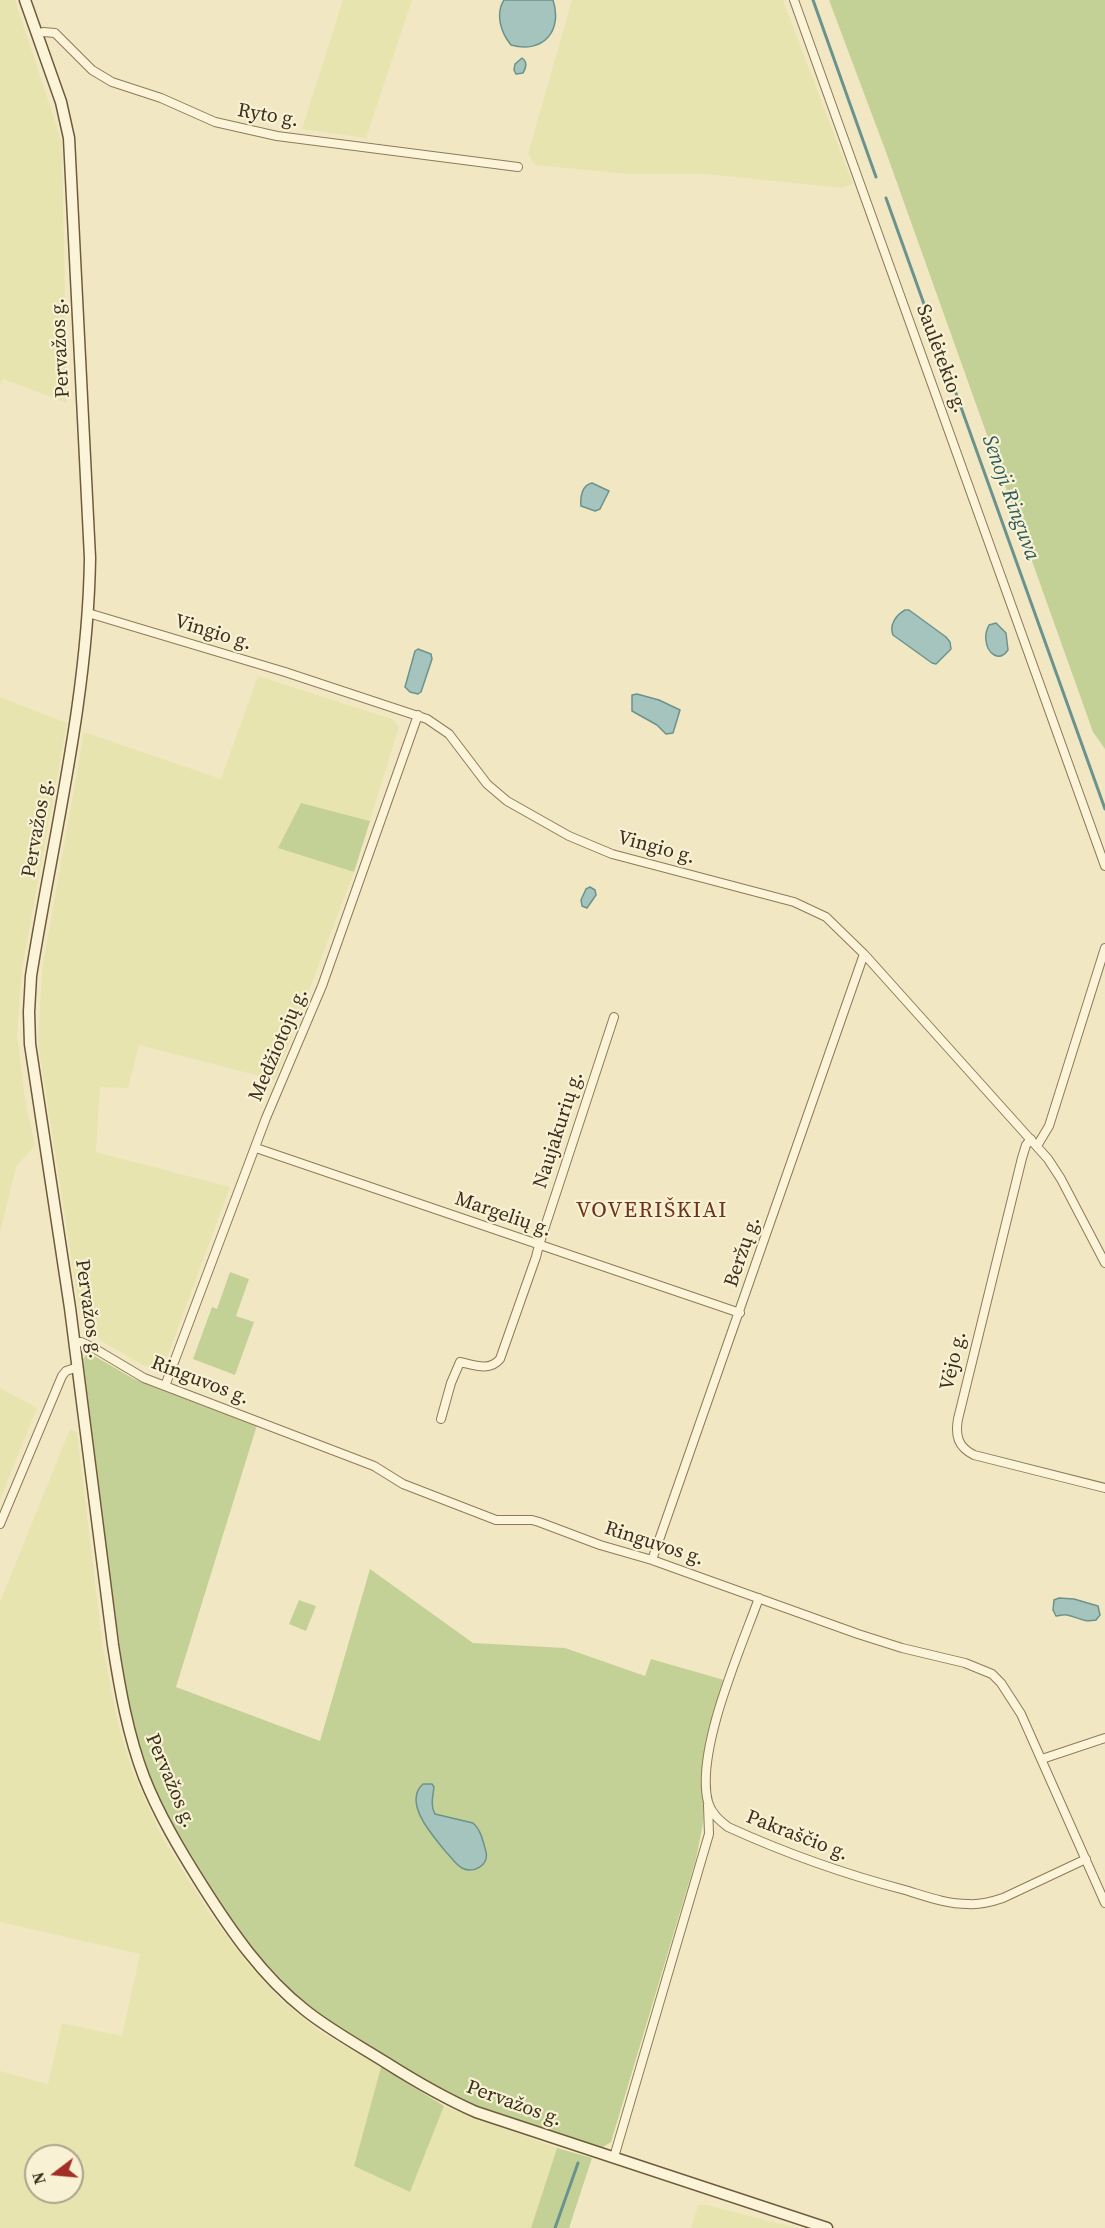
<!DOCTYPE html>
<html>
<head>
<meta charset="utf-8">
<style>
  body { margin:0 }
  #map { position:relative; width:1105px; height:2228px; overflow:hidden; background:#f1e8c3; font-family:"Source Serif 4",serif }
  canvas { display:block }
  .north { position:absolute; left:24px; top:2144px; width:60px; height:60px; box-sizing:border-box; background:#f8f1d4; border:2px solid #ada38b; border-radius:50%; rotate:254deg; font-size:16px; font-weight:700; line-height:24px; text-align:center; color:#3c2f1e }
  .north::after { content:''; display:block; margin:auto; width:21px; height:27px; background:#a12f24; clip-path:polygon(50% 0,100% 100%,50% 72%,0 100%) }
</style>
</head>
<body>
<div id="map">
<canvas width="1105" height="2228"></canvas>
<div class="north">N</div>
</div>
<script>
const ctx = document.querySelector('canvas').getContext('2d');
ctx.lineJoin = 'round';
function paint(path, color) { ctx.fillStyle = color; ctx.fill(path, 'evenodd'); }
function trace(path, color, width, dash) { ctx.strokeStyle = color; ctx.lineWidth = width; ctx.lineCap = dash ? 'butt' : 'round'; ctx.setLineDash(dash || []); ctx.stroke(path); }
function write(font, color, halo, rows, align = 'center') {
  ctx.font = font + ' "Source Serif 4",serif'; ctx.lineWidth = 4.5; ctx.setLineDash([]); ctx.textBaseline = 'middle'; ctx.strokeStyle = halo; ctx.fillStyle = color; for (const [text, x, y, turn = 0] of rows) {
    ctx.save(); ctx.translate(x, y); ctx.rotate((+turn || 0) * Math.PI / 180); ctx.textAlign = isNaN(turn) ? turn : align; if (halo) ctx.strokeText(text, 0, 0); ctx.fillText(text, 0, 0); ctx.restore();
  }
}
const farmland = new Path2D(`
  M0,0H15L62,142L67,403L3,379L0,384Z
  M343,0H412L366,138L302,129Z
  M572,0H783L853,184L842,188L705,174H628L535,165L528,154Z
  M258,676L392,719L399,726L370,821L301,803L279,848L354,872L275,1080L139,1045L128,1088L100,1087L96,1152L230,1187L164,1366L158,1369L143,1365L103,1342L86,1324L78,1301L38,1044L42,970L84,732L221,779Z
  M0,697L67,723L22,969L17,1035L25,1099L35,1145L16,1167L0,1233Z
  M0,1388L37,1408L0,1500Z
  M70,1429L77,1432L103,1648L118,1724L133,1773L162,1837L210,1914L248,1964L280,1999L321,2032L381,2067L354,2166L410,2192L444,2106L557,2148L531,2228H0V2071L48,2084L62,2023L122,2036L140,1954L0,1922V1602ZM36,2156H72V2192H36Z
  M698,2205H707L796,2228H691Z`);
const green = new Path2D(`
  M829,0H1105V749L1093,732L886,152Z
  M301,803L370,821L354,872L278,848Z
  M230,1272L249,1279L236,1316L254,1322L235,1375L193,1359L212,1307L217,1309Z
  M91,1354L134,1379L257,1425L176,1687L320,1741L370,1569L473,1643L565,1648L645,1676L651,1659L724,1680L705,1743L703,1823L696,1859L611,2142L603,2147H595L496,2116L451,2096L413,2074L330,2022L294,1993L259,1956L229,1918L158,1799L139,1743L128,1701L100,1513L83,1359L86,1355ZM434,1787C433,1796 430,1806 435,1814L473,1823L471,1870L458,1866L423,1822L419,1814Z
  M299,1600L316,1606L306,1631L289,1624Z
  M381,2067L444,2106L410,2192L354,2166Z
  M557,2148L592,2158L569,2228H531Z`);
const water = new Path2D(`
  M504,0H553C563,31 543,54 511,45C501,33 495,14 504,0Z
  M522,58C528,62 526,68 523,73L516,74L514,70L515,64Z
  M592,483L609,491L600,509L595,511L581,506C580,497 582,485 592,483Z
  M905,610H909L946,637L950,642L951,649L936,664L932,663L893,635C889,625 896,615 905,610Z
  M996,623L1006,633L1008,650C999,663 987,653 986,640C985,635 987,629 989,625Z
  M418,649L431,654L432,659L421,692L418,694L410,692L405,687L415,651Z
  M637,694L659,700L680,710L673,733L666,734L657,725L632,711V695Z
  M590,887L595,890L596,895L587,908L582,906L581,900L586,889Z
  M1059,1598L1074,1599L1098,1606L1100,1615L1096,1620C1082,1623 1079,1617 1067,1615C1063,1614 1060,1616 1056,1616L1053,1610L1054,1600Z
  M423,1784H432L434,1787C433,1796 430,1806 435,1814L473,1823C481,1830 483,1841 486,1852C489,1865 474,1874 462,1868C456,1865 451,1857 446,1852C434,1837 402,1803 423,1784Z`);
const stream = new Path2D(`
  M813,0L876,177
  M886,198L1105,809
  M555,2228L578,2163`);
const street = new Path2D(`
  M794,0L1105,866
  M37,34L43,32L55,33L92,70L112,82L161,98L215,122L277,136L518,167
  M88,613L285,672L427,719L449,734L487,784L507,801L569,836L612,854L794,902L826,917L864,954L1048,1159L1061,1179L1105,1263
  M1031,1139L1026,1145L1022,1158L958,1419C955,1436 958,1447 974,1455L1105,1488
  M1037,1146L1049,1126L1105,948
  M256,1148L740,1313
  M74,1342H81L92,1347L144,1378L374,1466L403,1484L496,1520H532L539,1522L600,1545L652,1560L858,1634L902,1648L965,1663L992,1674L1001,1683L1021,1714L1105,1903
  M165,1386L266,1118L322,986L418,715
  M441,1419L451,1383L460,1362C474,1365 489,1372 500,1359L536,1257L539,1245L614,1017
  M0,1524L62,1376L66,1371L78,1367
  M652,1560L864,954
  M759,1598C741,1648 695,1751 708,1802C711,1813 719,1820 728,1827C785,1853 844,1874 905,1890C925,1896 946,1904 968,1904C980,1905 991,1902 1003,1898L1086,1859
  M1042,1759L1105,1738
  M614,2157L709,1834L708,1805`);
const secondary = new Path2D(`
  M25,0L61,102L69,138L90,558C88,699 53,837 31,976L29,1012L30,1044L70,1308L113,1645C120,1690 128,1735 144,1777C159,1815 180,1850 202,1885C231,1931 262,1976 305,2010C330,2030 358,2045 385,2062C415,2081 444,2098 476,2112L827,2228`);
const streetNames = [
  ["Ryto g.",268,116,10],
  ["Pervažos g.",61,348,-93],
  ["Saulėtekio g.",941,359,70],
  ["Vingio g.",213,633,17],
  ["Pervažos g.",38,828,-80],
  ["Vingio g.",656,848,15],
  ["Medžiotojų g.",279,1045,-67],
  ["Naujakurių g.",559,1130,-72],
  ["Margelių g.",503,1215,19],
  ["Beržų g.",743,1252,-71],
  ["Pervažos g.",88,1309,82],
  ["Vėjo g.",954,1361,-77],
  ["Ringuvos g.",200,1381,21],
  ["Ringuvos g.",654,1544,18],
  ["Pervažos g.",170,1781,67],
  ["Pakraščio g.",797,1836,21],
  ["Pervažos g.",514,2104,20]
];
const waterNames = [
  ["Senoji Ringuva",1010,498,70]
];
const quarterNames = [
  ["VOVERIŠKIAI",652,1211]
];
paint(farmland, '#e8e4b0');
paint(green, '#c4d196');
paint(water, '#a6c4be');
trace(water, '#6b938d', 1.5);
trace(stream, '#6b938d', 3);
trace(street, '#8e7a58', 10);
trace(secondary, '#6f5b3b', 13);
trace(street, '#fbf4d8', 8);
trace(secondary, '#fbf4d8', 10);
write('20px', '#3c2f1e', '#f8f1d4', streetNames);
write('italic 21px', '#2c5b5d', '#f8f1d4', waterNames);
ctx.letterSpacing = '1.5px';
write('22px', '#6c331a', '#f8f1d4', quarterNames);
ctx.letterSpacing = '0px';
</script>
</body>
</html>
